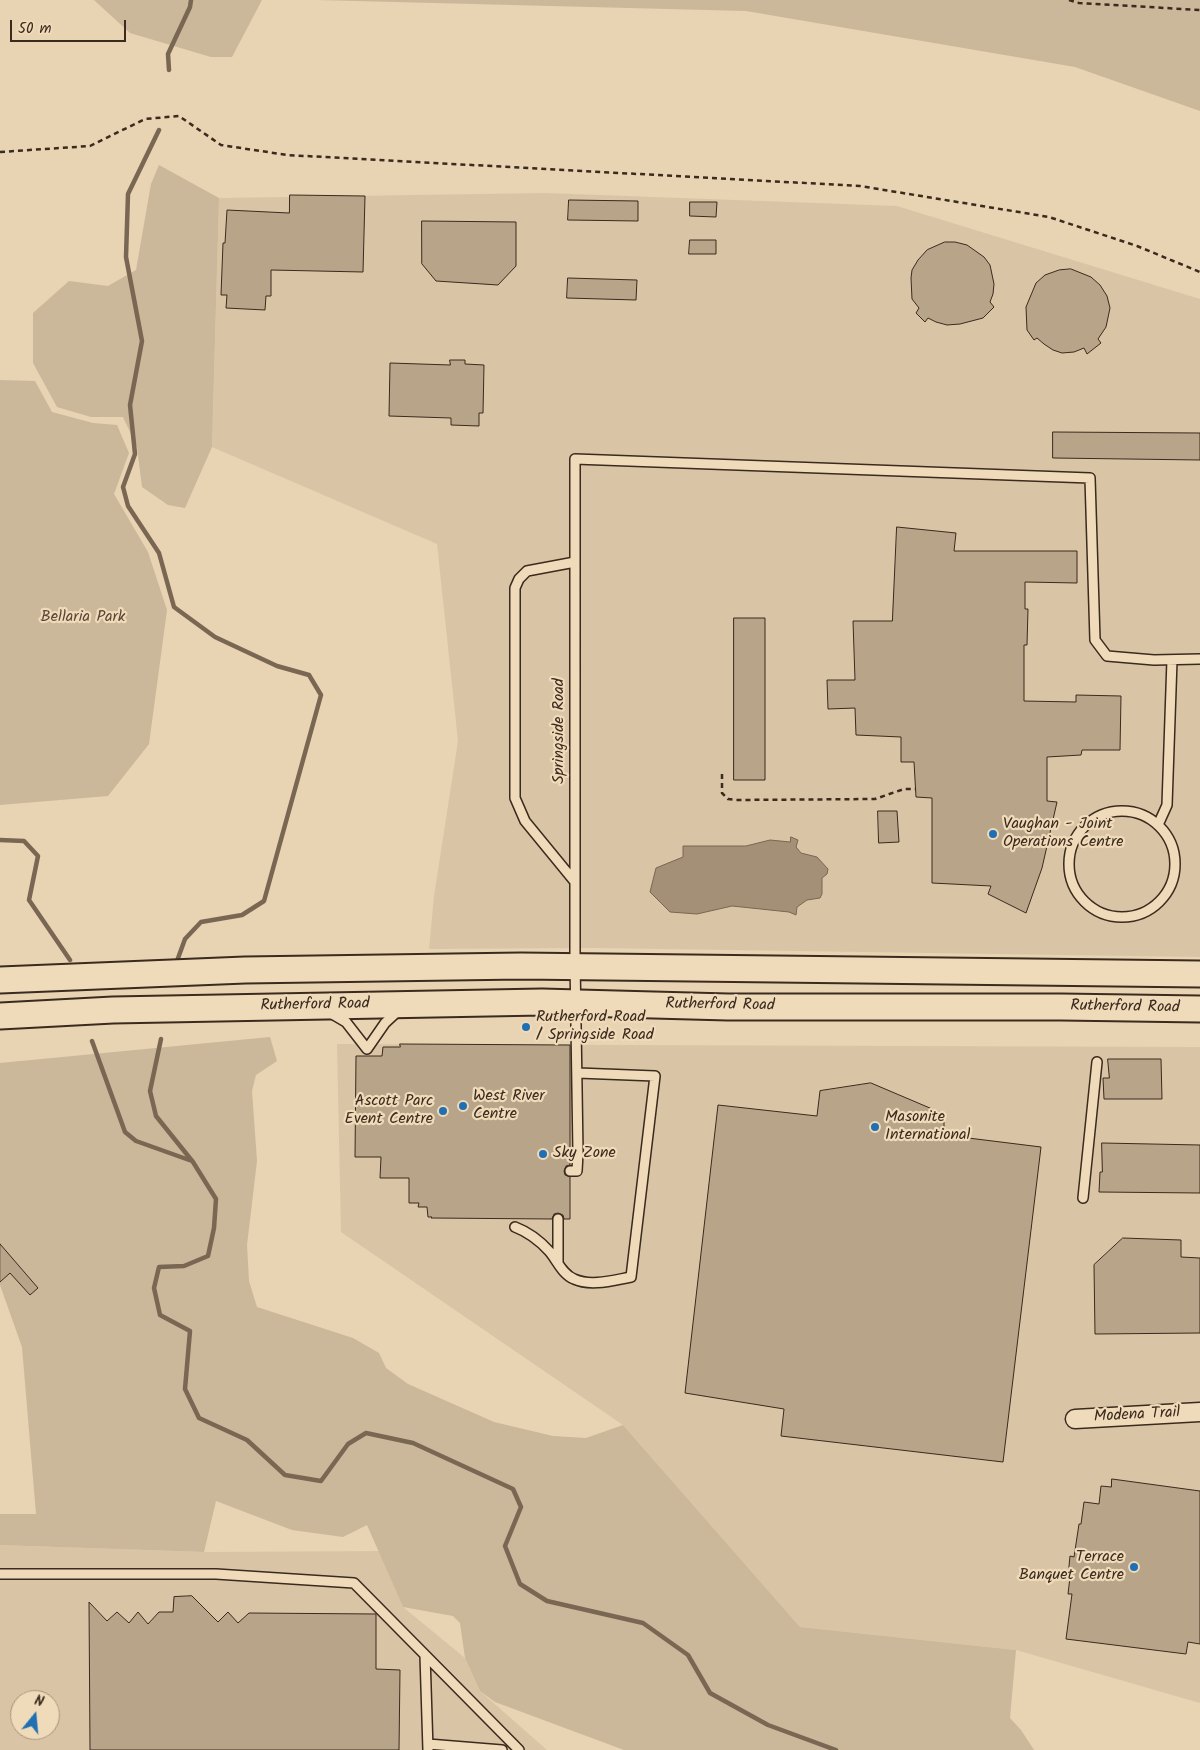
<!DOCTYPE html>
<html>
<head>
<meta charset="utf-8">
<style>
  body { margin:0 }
  #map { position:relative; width:1200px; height:1750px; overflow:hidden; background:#e8d3b3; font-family:Kalam,sans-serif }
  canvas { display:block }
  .north { position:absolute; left:10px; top:1690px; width:50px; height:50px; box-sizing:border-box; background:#efdab9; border:1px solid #a7947b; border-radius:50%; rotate:17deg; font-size:14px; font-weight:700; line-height:20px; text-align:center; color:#3b2a1e }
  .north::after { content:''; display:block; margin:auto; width:18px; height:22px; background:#1f6fb2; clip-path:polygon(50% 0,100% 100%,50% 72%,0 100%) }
  .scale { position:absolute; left:10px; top:20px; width:116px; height:22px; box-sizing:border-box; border:2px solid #3b2a1e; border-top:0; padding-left:6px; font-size:15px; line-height:18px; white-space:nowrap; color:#3b2a1e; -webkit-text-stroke:4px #efdab9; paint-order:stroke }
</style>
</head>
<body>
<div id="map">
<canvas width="1200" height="1750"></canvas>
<div class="north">N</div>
<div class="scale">50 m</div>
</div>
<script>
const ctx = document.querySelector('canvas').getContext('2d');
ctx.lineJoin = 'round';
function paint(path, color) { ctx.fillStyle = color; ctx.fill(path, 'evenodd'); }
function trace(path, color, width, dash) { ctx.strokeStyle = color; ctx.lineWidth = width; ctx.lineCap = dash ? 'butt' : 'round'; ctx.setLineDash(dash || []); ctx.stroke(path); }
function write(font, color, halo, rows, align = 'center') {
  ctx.font = font + ' Kalam,sans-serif'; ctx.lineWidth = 4.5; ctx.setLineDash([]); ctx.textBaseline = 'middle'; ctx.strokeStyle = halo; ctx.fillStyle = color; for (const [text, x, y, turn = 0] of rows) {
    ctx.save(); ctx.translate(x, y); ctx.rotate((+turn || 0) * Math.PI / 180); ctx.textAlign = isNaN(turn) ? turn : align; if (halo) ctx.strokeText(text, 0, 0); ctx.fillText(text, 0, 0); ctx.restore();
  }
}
const built = new Path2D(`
  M545,193L897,206L1200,299V957L595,948L429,949L434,896L458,741L437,544L212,447L219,198Z
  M337,1044L1200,1047V1703L1016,1650L800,1627L623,1425L341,1232Z
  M0,1545L204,1552L379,1551L403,1607L465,1658L480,1691L547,1750H0ZM20,1700H50V1730H20Z`);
const green = new Path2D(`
  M94,0H262L232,57H211L130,33Z
  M317,0H1200V111L1075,67L746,11Z
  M159,165L219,198L212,447L185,508L168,505L142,487L137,447L123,417H91L57,407L33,363V313L69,281L108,286L136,270L151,184Z
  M0,380L35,381L52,412L93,423L117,425L129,453L114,494L148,552L167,610L149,744L108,796L0,805Z
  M270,1037L277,1061L256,1075L252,1091L257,1161L247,1245L249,1281L257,1307L353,1338L379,1353L386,1368L408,1384L494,1422L553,1436L586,1438L623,1425L800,1627L1016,1650L1010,1718L1021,1730L1034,1750H624L495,1702L480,1691L465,1658L460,1623L453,1616L403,1607L367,1525L343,1537L292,1530L216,1501L204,1552L0,1545V1514H36L22,1347L0,1285V1063Z`);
const water = new Path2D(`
  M791,837L798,840L796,847L801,853L817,857L828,869L827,874L822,878V894L820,898L807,900L797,907L796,915L789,912L732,906L697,914L670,912L650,892L656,868L683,857V846H746L770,840L790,842Z`);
const stream = new Path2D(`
  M169,70L168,54L190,7L191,0
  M159,130L128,194L126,257L142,341L130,405L135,454L123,487L128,506L159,553L174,607L215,637L277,666L309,675L321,695L264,901L242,915L201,922L185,939L177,961
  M0,840L24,841L38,856L29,900L70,960
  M161,1039L150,1091L156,1116L193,1162L216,1199L214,1228L208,1256L184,1266L159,1267L154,1288L160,1315L190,1331L185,1389L199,1418L247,1440L285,1475L321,1481L348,1444L366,1433L413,1443L513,1489L521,1507L505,1546L520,1584L547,1601L643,1623L688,1655L710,1693L768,1725L836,1750
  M92,1041L125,1132L136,1141L192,1161`);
const building = new Path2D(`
  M290,195L365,196L363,272L271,270V296H266L265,310L226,308L227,295H221L223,243H225L227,210L289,213Z
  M569,200L638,201V221L568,220Z
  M690,202H717L716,217L690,216Z
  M422,221L516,222V266L498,285L436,281L422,264Z
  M690,240H716V254H689Z
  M945,242H955L967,245L984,257L990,265L994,284L993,294L990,302L994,307L983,318L960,324L947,325L936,322L928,318L925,322L916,313L919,308L912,299L911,278L912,270L918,260L927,250Z
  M1071,269L1091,277L1100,285L1107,296L1110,308L1106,327L1098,339L1101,343L1087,354L1084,348L1074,352L1062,353L1053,350L1044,344L1037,338L1034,340L1027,330L1026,307L1036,283L1045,275L1059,270Z
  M568,278L637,280L636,300L567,298Z
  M450,360H465V364L484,365L483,413H479V426L451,425V418L389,416L390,363L450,365Z
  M1053,432L1200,433V460L1053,458Z
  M897,527L956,533L954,551H1077V583L1025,582V609H1028L1027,645H1024V701L1076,702V695L1121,696L1120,750H1082L1081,755L1047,757V801L1057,802L1042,868L1026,913L988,894L991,886L932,883V798L916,797L914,762H901V737L856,735L855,708L828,709L827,680H855L853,621H892Z
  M734,618H765V780H734Z
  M878,811H897L899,842L879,843Z
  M400,1044L570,1045V1165L566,1166L564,1171L565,1175L570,1177V1219H564L563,1215L558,1213L554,1214L552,1219L431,1218L432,1217H428L427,1207H418L419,1203H409V1178H380L381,1157H355L356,1056H382L383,1047H400Z
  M1108,1059H1161L1162,1099H1104L1103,1078H1109Z
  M871,1083L944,1114V1135L1041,1147L1003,1462L781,1436L784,1409L685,1393L718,1105L817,1116L820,1091Z
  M1102,1143L1200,1145V1193L1099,1192L1100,1172H1102Z
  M1123,1238L1181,1240V1257L1200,1258V1333L1095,1334L1094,1265Z
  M0,1244L38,1288L30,1295L10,1273L0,1282Z
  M1112,1479L1200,1491V1644L1188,1642L1186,1654L1066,1639L1072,1594H1068L1070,1577L1068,1576L1070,1556L1074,1557L1079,1524H1081L1084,1502L1099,1504L1101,1486L1111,1487Z
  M192,1596L218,1622L228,1612L238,1623L249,1613L376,1614V1669L400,1670L399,1750H90L89,1602L107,1621L117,1612L129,1623L138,1612L148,1624L159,1612H173L174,1597Z`);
const path = new Path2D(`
  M1069,0L1079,3L1200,10
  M0,152L90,146L145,119L179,116L221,145L287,155L860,186L1049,217L1137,246L1200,272
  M722,774V793L728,799L736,800L875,799L904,789H916`);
const lane = new Path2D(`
  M1069 864a53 53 0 1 1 106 0a53 53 0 1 1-106 0Z
  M1158,825L1167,805L1172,660
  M575,882L525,821L515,798V588L519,579L527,571L575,562
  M329,1012L346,1022L367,1049L385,1023L399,1010
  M570,1171H577L578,1153L575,960V459L1090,478L1095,640L1107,656L1154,660L1200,659
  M1083,1198L1097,1062
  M558,1219V1263
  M515,1227C528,1232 539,1240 549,1251C557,1260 562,1274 574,1279C591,1287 614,1280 631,1277L655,1076L578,1073
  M0,1574H216L354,1583L519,1750
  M425,1655L428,1750
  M428,1744L502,1750`);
const street = new Path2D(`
  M1075,1419L1200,1412`);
const secondary = new Path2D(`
  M0,980L245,970L521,966L1200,974
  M0,1016L113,1010L542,1002L728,1007H1061L1200,1009`);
const markers = [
  [993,834,5,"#1f6fb2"],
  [526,1027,5,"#1f6fb2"],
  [463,1106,5,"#1f6fb2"],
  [443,1111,5,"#1f6fb2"],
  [875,1127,5,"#1f6fb2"],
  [543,1154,5,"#1f6fb2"],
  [1134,1567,5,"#1f6fb2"]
];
const parkNames = [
  ["Bellaria Park",83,618]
];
const streetNames = [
  ["Springside Road",560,731,-90],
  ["Rutherford Road",315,1006,-1],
  ["Rutherford Road",720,1006,1],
  ["Rutherford Road",1125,1008,1],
  ["Modena Trail",1137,1416,-3]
];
const poiNames = [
  ["Vaughan - Joint",1003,825],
  ["Operations Centre",1003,843],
  ["Rutherford Road",536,1018],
  ["/ Springside Road",536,1036],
  ["West River",473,1097],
  ["Centre",473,1115],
  ["Ascott Parc",433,1102,"right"],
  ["Event Centre",433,1120,"right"],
  ["Masonite",885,1118],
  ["International",885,1136],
  ["Sky Zone",553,1154],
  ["Terrace",1124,1558,"right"],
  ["Banquet Centre",1124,1576,"right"]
];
paint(built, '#d9c5a6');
paint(green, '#cbb79a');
paint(water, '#a39077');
trace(water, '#796753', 1);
trace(stream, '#796753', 4.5);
paint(building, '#b7a489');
trace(building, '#3b2a1e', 1);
trace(lane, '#3b2a1e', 12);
trace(street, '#3b2a1e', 21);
trace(secondary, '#3b2a1e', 29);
trace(path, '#3b2a1e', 2.5, [5, 4]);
trace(lane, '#efdab9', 9);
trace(street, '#efdab9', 18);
trace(secondary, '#efdab9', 25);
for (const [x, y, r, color] of markers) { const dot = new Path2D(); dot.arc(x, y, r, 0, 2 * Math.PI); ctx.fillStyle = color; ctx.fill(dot); trace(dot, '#efdab9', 2); }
write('16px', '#584637', '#efdab9', parkNames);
write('16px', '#3b2a1e', '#efdab9', streetNames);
write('16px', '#3b2a1e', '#efdab9', poiNames, 'left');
</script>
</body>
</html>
